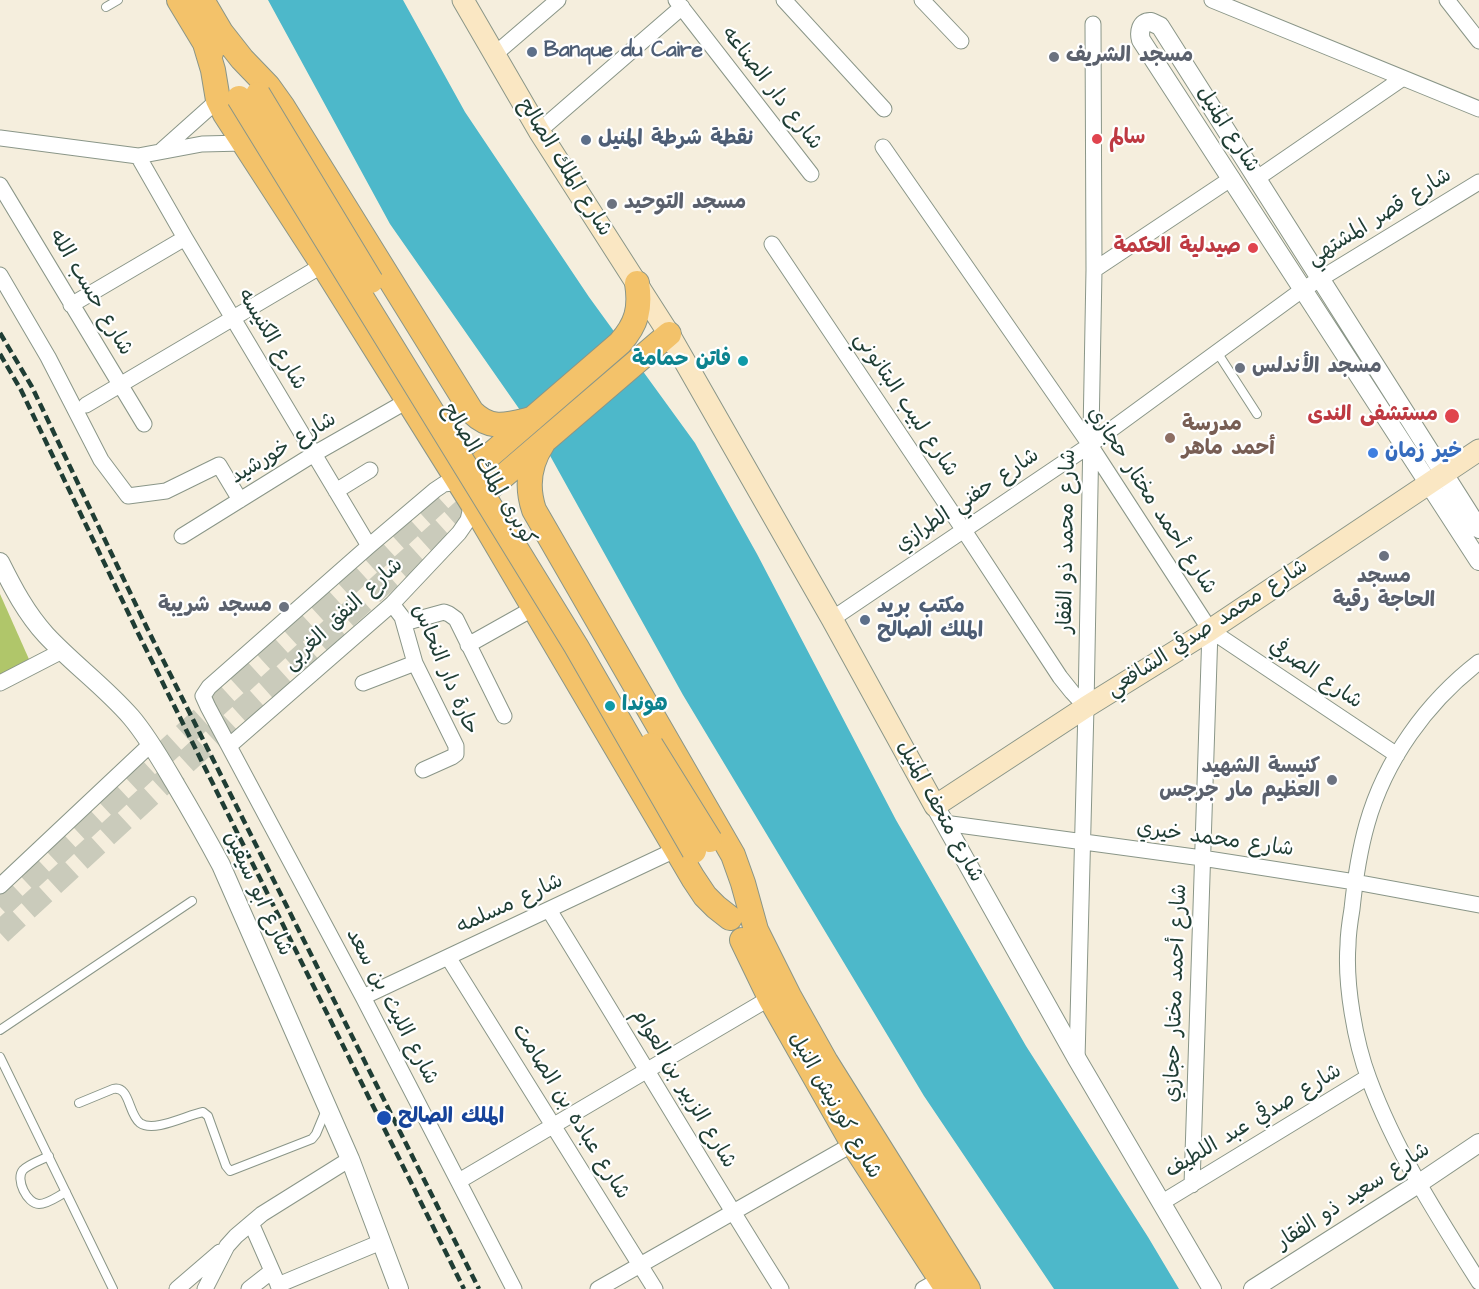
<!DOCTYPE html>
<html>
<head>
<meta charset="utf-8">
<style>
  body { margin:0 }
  canvas { display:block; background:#f5eedd }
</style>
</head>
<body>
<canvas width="1479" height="1289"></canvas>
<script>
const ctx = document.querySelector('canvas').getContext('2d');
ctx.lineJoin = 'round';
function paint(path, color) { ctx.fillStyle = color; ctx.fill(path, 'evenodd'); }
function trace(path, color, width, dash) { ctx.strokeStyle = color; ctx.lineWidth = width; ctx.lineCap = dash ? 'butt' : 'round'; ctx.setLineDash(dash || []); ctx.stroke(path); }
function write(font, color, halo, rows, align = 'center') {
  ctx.font = font + ' "Architects Daughter","Playpen Sans Arabic",sans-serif'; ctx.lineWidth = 4.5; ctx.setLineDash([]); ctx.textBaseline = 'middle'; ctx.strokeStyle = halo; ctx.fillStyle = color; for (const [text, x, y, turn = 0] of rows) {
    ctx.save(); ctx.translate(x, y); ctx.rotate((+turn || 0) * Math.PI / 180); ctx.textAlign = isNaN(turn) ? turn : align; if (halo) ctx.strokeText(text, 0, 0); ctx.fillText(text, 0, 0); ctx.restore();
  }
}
const green = new Path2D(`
  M0,594L32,666L0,683Z`);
const water = new Path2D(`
  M268,0H403L465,112L589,297L695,443L757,554L896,820L1026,1046L1148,1237L1179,1289H1054L924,1096L683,695L543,443L390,224Z`);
const trunkTunnel = new Path2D(`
  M0,907L146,770L459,482
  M0,933L238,714L472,503`);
const service = new Path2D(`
  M106,7L118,0
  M1217,352L1257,414
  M0,1030L192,901
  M0,1057L113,1289
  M79,1103L113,1089C130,1085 128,1114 140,1123C154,1133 187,1115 203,1112L208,1116L226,1166L230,1171L312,1139L316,1134L326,1110
  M49,1156C41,1160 29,1164 23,1170C15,1179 27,1204 39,1204C48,1204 58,1196 66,1192`);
const minor = new Path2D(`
  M676,0L811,174
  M784,0L884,109
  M922,0L961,41
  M1212,0L1479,109
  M1447,0L1479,41
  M494,55L558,0
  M539,131L682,7
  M0,138L138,156L202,144L244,143
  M883,147L1090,445L1210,630L1192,1185
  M162,150L218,100
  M138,156L185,238L369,546
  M1256,179L1403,78
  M0,185L144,424
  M772,244L963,529L1060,677L1072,692L1086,707
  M1094,270L1232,178
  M0,275L48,357L101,460L128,496L166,491L219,465L240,500
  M71,305L185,238
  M86,405L323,265
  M459,482L444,484L435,490L369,546L209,687L203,696L208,707L363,997L514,1289
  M336,491L370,470
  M182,536L314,454L400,405L410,401
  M392,604L402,617L415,663L456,746V754L452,757L423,770
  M832,619L1090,445L1302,290L1479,182
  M404,623L444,612L449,614L456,619L504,716
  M1210,630L1397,755
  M468,645L534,608
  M1479,662C1427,702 1385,760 1367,824C1359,852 1355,880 1352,909C1350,921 1348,933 1348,945C1345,984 1355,1042 1369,1079C1396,1152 1438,1217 1479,1282
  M0,683L62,651
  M363,683L415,663
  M229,746L392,604L459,533L468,520L472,503
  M944,823L1202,858L1355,882L1479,905
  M0,886L151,744
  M549,910C627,1036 702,1164 781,1289
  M448,957L655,1289
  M363,997L675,850
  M1077,1059L1086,707L1094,270L1093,24
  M459,1181L770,998
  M1161,1203L1368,1077
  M251,1223L280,1289
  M278,1285L381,1242
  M177,1289L220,1252
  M205,1289L227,1246L236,1236L262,1214L350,1159
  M249,1289L272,1271
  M598,1289L853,1144
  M923,1289L941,1279`);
const tertiary = new Path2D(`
  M1479,529L1160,26C1157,25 1154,23 1151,22C1140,21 1139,33 1141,40L1479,561
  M0,562C13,588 26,613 46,635C73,664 105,687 131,717C148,737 161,760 174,782C190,809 206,837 221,865L350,1159L399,1289
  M935,806L1077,1059L1212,1289
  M1253,1289L1418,1184L1479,1143`);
const secondary = new Path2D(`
  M463,0L539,131L669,334L832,619L935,806L1086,707L1210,630L1479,450`);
const trunk = new Path2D(`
  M179,0L211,53
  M202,0L228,44
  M220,31L242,59L268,86L283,107L472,412C491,431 507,425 532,419
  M204,40L213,70L218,100L225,114L323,265L472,503L693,878L705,896L716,907L730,918
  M543,443C529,464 526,486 534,510L733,855L743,883L756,930L789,996L826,1062L968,1289
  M459,482L620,343C637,324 641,308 637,283
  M472,503L669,334
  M742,940L770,998L853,1144L947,1289`);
const rail = new Path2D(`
  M0,333L32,387L147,628L479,1289
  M0,354L21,390L138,633L464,1289`);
const trunkBridge = new Path2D(`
  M258,94L371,281
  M239,98L576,646L694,851
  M651,745L710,840`);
const markers = [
  [532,52,6,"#5c6f8a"],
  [1054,57,6,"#6b7280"],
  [1097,139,6,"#e0444e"],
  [586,140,6,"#5c6f8a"],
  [612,204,6,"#6b7280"],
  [1253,248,6,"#e0444e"],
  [743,361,6,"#0f9aa8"],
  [1240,368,6,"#6b7280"],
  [1452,416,8,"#e0444e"],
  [1170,438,6,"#8d6e63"],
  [1373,453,6,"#3f7fe0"],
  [1384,556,6,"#6b7280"],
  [284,607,6,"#6b7280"],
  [865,620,6,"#5c6f8a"],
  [610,706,6,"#0f9aa8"],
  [1332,780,6,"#6b7280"],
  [384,1118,8,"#1a4fb4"]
];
const serviceNames = [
  ["Banque du Caire",544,52],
  ["نقطة شرطة المنيل",598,140],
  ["مكتب بريد",877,608],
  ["الملك الصالح",877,632]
];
const worshipNames = [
  ["مسجد الشريف",1066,57],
  ["مسجد التوحيد",624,204],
  ["مسجد الأندلس",1252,368],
  ["مسجد",1384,578,"center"],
  ["الحاجة رقية",1384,602,"center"],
  ["مسجد شريبة",272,607,"right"],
  ["كنيسة الشهيد",1320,768,"right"],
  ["العظيم مار جرجس",1320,792,"right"]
];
const streetNames = [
  ["شارع دار الصناعه",771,89,52],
  ["شارع المنيل",1227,130,57],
  ["شارع الملك الصالح",564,168,58],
  ["شارع قصر المشتهي",1380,218,-32],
  ["شارع حسب الله",90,293,59],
  ["شارع الكنيسه",271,340,59],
  ["شارع لبيب البتانوني",905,405,56],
  ["شارع خورشيد",284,449,-31],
  ["كوبرى الملك الصالح",488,475,59],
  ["شارع حفني الطرازي",968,501,-34],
  ["شارع أحمد مختار حجازي",1151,501,57],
  ["شارع محمد ذو الفقار",1068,541,-89],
  ["شارع النفق الغربى",344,615,-43],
  ["شارع محمد صدقي الشافعي",1208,629,-33],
  ["حارة دار النحاس",444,670,67],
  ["شارع الصرفي",1315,675,34],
  ["شارع متحف المنيل",939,812,61],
  ["شارع محمد خيري",1215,840,8],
  ["شارع ابو سيفين",257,894,65],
  ["شارع مسلمه",510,905,-25],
  ["شارع أحمد مختار حجازي",1177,993,-88],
  ["شارع الليث بن سعد",391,1007,62],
  ["شارع الزبير بن العوام",683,1089,59],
  ["شارع كورنيش النيل",834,1106,60],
  ["شارع عباده بن الصامت",570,1112,58],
  ["شارع صدقي عبد اللطيف",1254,1122,-31],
  ["شارع سعيد ذو الفقار",1354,1197,-33]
];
const healthNames = [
  ["سالم",1109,139,"left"],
  ["صيدلية الحكمة",1241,248],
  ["مستشفى الندى",1438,416]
];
const cultureNames = [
  ["فاتن حمامة",731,361],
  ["هوندا",622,706,"left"]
];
const educationNames = [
  ["مدرسة",1182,426],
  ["أحمد ماهر",1182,450]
];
const shopNames = [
  ["خير زمان",1385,453]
];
const transitNames = [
  ["الملك الصالح",398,1118]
];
paint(green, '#b0c66a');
paint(water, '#4db8ca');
trace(trunkTunnel, '#cacbbb', 24, [24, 12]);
trace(service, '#8a9688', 10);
trace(minor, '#8a9688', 17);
trace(tertiary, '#8a9688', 20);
trace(secondary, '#8a9688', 23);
trace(trunk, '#8a9688', 26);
trace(service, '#fff', 8);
trace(minor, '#fff', 15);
trace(tertiary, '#fff', 18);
trace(secondary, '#fae7c3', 21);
trace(trunk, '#f3c26a', 24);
trace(rail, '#1f3d34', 4.5, [9, 4.5]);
trace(trunkBridge, '#8a9688', 26, []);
trace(trunkBridge, '#f3c26a', 24);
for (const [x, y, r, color] of markers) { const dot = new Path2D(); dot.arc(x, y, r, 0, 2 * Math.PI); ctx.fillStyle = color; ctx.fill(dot); trace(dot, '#fff', 2); }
write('bold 21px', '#4e5e75', '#fff', serviceNames, 'left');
write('bold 21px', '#5b616d', '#fff', worshipNames, 'left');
write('21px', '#1f3d34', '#fff', streetNames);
write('bold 21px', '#be3a42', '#fff', healthNames, 'right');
write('bold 21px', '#0d838f', '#fff', cultureNames, 'right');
write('bold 21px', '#785e54', '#fff', educationNames, 'left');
write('bold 21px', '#366cbe', '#fff', shopNames, 'left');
write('bold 21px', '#164399', '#fff', transitNames, 'left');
</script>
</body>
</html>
